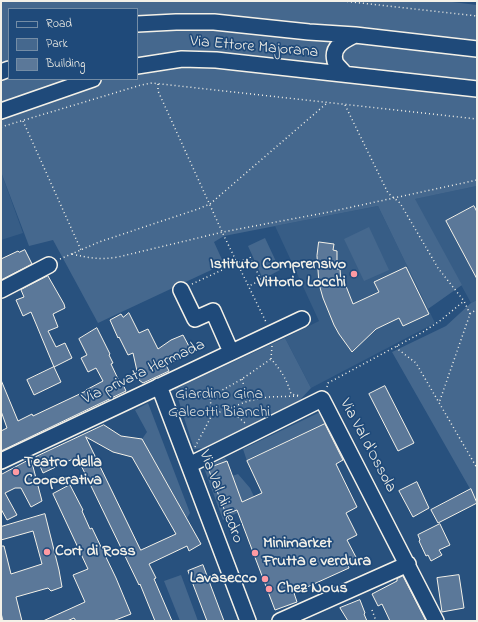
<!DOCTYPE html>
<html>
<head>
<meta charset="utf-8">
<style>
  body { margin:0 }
  #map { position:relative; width:478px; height:622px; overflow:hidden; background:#28517e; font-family:"Indie Flower",sans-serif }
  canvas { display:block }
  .frame { position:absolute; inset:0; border:2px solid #f4f1e8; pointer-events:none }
  .legend { position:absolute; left:8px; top:8px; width:130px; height:72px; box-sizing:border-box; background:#1f4a7a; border:1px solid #748da6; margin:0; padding:5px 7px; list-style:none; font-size:12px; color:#f4f1e8 }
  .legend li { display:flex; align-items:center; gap:8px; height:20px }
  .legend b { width:20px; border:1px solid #748da6 }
</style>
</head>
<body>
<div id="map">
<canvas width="478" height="622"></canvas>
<div class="frame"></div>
<ul class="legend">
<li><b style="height:5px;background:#1f4a7a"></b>Road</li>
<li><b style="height:11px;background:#45688e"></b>Park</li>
<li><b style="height:11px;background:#5b7899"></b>Building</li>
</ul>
</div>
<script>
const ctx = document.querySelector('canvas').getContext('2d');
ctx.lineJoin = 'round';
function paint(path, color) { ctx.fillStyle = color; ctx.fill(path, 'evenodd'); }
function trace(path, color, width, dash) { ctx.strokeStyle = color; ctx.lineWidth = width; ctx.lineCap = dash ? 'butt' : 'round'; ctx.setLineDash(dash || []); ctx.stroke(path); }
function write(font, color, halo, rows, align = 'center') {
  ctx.font = font + ' "Indie Flower",sans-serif'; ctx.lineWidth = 3.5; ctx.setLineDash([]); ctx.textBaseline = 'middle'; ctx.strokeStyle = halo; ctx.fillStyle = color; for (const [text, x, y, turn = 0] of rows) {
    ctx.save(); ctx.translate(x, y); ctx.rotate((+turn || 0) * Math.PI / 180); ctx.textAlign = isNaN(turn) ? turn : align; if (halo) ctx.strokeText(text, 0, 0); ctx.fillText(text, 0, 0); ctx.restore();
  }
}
const built = new Path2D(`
  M1,172L23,233L1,240Z
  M477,186V300L471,303L414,199Z
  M378,206L435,323L311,388L285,338L319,321L275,226Z`);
const green = new Path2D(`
  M1,1H444L477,5V186L415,199L462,285L428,309L378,206L224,236L214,242L224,264L98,323L53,240L29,246L1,172ZM9,9H137V79H9Z
  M369,227L389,270L364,281L344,239Z
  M265,238L280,270L263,279L248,246Z
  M477,300V501L392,352L446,326L471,303Z
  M285,338L311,388L298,402L204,448L194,449L175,389Z
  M148,403L190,513L187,518L142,439L147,432L135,410Z
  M320,412L326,424L247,461L243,449Z
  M225,458L227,461L208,468L226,514L244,507L232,476L238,474L250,488L257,503L223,520L204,468Z
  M181,575L198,621H180L164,581Z`);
const building = new Path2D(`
  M474,206L477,212V279L446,221Z
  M319,242L334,244L333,250L337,251V269H340L341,281H344L353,304L379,292L374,282L406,267L429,314L403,326L399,318L376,329L352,352L339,334L334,325L323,298L319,284L317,256Z
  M25,250L32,264L1,280V259L18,251L19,252Z
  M48,276L64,304L65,308L53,314L58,327L48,331L56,347L65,343L72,358L54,367L31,312L23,316L16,300L24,297L21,290Z
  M129,313L139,333L148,329L158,349L171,340L183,335L192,352L166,365L169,371L143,383L139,380L133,353L128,355L119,337L118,338L110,320L121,314L123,317Z
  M97,328L110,354L109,355L113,363L111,364L119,381L121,380L126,391L1,451V431L7,428L1,411V380L18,421L32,414L33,416L86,391V390L103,381L96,368L88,372L81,358L87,355L79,339Z
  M54,367L61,382L34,395L27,380Z
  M385,386L414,443L398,451L369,394Z
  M325,424L343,460L336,464L357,507L346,513L357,535L347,540L358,561L348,565L349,568L294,593L297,602L275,610L237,510L226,514L208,468L227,461L242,502L262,493L247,461Z
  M104,425L121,436L142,439L201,544L189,551L187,546L149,564L156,578L154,579L172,621H155L140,584L139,585L77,457L43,473L36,457ZM86,437L113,452L132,457L176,534L141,550Z
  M31,459L42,501L31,507L21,488H15L5,493L17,515L7,520L1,509V475Z
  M417,482L429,508L413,517L399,491Z
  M70,485L83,510L82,511L90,529L92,528L116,578L131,614L113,621H76L74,618L67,621H43L85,602L73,575L88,569L53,494Z
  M471,489L477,503L438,523L431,510Z
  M45,514L59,570L62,587L51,591L48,588L16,597L22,621H3L1,613V546H4L11,574L42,564L33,531L1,540V527Z
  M440,524L450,545L439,550L442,555L431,561L428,555L426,556L419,541L420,540L418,535Z
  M203,565L224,621H207L188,571Z
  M459,575L464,608L442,612L437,578Z
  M403,576L426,621H390L382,604L378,606L372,594L397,581V579Z
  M360,600L365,613L364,614L367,621H348L340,608Z`);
const path = new Path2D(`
  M343,1L477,16
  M158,84V91L224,236L266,322
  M345,105L388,193L400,203L438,268L464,301L470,314L439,403
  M23,121L81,250
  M1,127L141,85L152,83L477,119
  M72,254C89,258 100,260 118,257L223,232L329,212L477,180
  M60,259L99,242L198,209L210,204L327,103
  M192,284L250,257L261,280L249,286
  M470,314L477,309
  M272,346L271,359C281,370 287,380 291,394L301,396
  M397,346L399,350L416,363L477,468
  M242,379L248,401
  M327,387L328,383L423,332L441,320L464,301
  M181,391L210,397L242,379L271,359
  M229,409L245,423
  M212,415L248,401L268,397L299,396
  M195,447L212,415L210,397
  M372,610L376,621`);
const minor = new Path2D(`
  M137,24L176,22H214L309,32L355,35L477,49
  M137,66L182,59L216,60L477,89
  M1,72L9,69
  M345,74C342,70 336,65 335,61C331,46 345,40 355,35
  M1,111L93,79
  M1,290L49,265
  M181,290L195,319L213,311L231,352
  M159,386L248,621
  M1,461L302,319
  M189,465L322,399L436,621
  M280,621L408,564`);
const markers = [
  [354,274,4,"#ff9aa2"],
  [16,472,4,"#ff9aa2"],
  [47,552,4,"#ff9aa2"],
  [255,553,4,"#ff9aa2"],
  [265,579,4,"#ff9aa2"],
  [269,589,4,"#ff9aa2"]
];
const streetNames = [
  ["Via Ettore Majorana",254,48,5],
  ["Via privata Hermada",144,373,-25],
  ["Via Val d'Ossola",367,446,62],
  ["Via Val di Ledro",220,497,69]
];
const poiNames = [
  ["Istituto Comprensivo",346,265,"right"],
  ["Vittorio Locchi",346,283,"right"],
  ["Teatro della",24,463],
  ["Cooperativa",24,481],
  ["Minimarket",263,544],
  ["Frutta e verdura",263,562],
  ["Cort di Ross",55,552],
  ["Lavasecco",257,579,"right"],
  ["Chez Nous",277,589]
];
const parkNames = [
  ["Giardino Gina",219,395],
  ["Galeotti Bianchi",219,413]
];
paint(built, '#375d86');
paint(green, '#45688e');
paint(building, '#5b7899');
trace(building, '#f4f1e8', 1);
trace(minor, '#f4f1e8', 18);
trace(path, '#f4f1e8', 1.5, [1, 3]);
trace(minor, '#1f4a7a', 15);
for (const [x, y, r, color] of markers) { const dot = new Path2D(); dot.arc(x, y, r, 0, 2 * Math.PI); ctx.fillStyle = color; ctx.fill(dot); trace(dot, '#1f4a7a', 1.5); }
write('16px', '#f4f1e8', '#1f4a7a', streetNames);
write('bold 16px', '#f4f1e8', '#1f4a7a', poiNames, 'left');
write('16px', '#dadcda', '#1f4a7a', parkNames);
</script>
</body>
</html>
